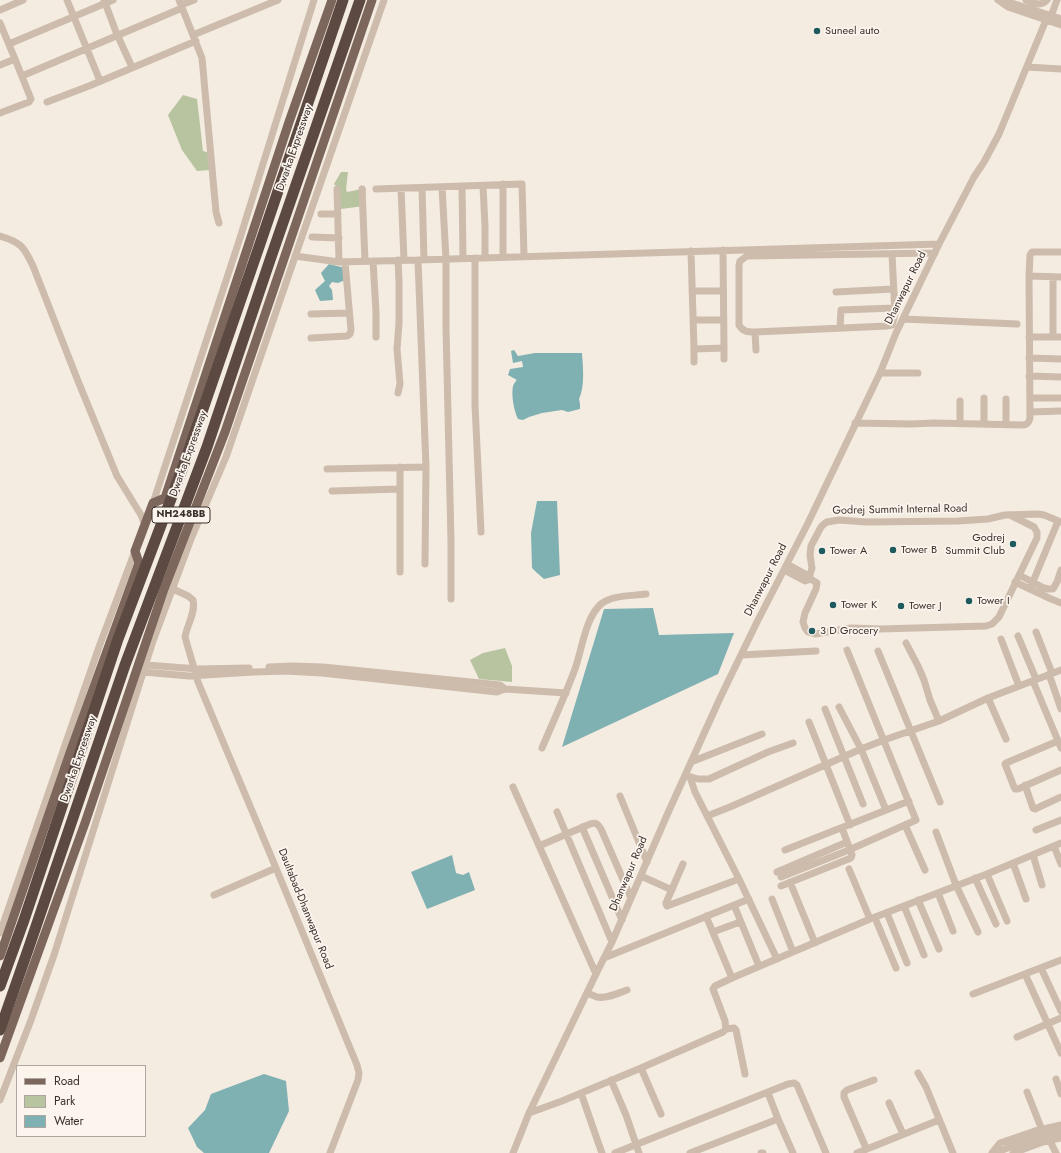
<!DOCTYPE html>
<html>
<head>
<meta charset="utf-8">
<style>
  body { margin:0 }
  #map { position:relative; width:1061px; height:1153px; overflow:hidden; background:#f4ebe1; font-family:Jost,sans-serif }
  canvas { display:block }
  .legend { position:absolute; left:16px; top:1065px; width:130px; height:72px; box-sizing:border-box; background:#fbf5ee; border:1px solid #aea6a0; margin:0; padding:5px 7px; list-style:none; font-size:12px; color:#3b302b }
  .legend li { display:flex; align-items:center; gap:8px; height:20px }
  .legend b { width:20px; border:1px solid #aea6a0 }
</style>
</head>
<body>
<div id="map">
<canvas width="1061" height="1153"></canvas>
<ul class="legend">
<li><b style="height:5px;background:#7d675c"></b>Road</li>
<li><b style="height:11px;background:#b8c4a0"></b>Park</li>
<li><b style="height:11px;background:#7fb0b2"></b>Water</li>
</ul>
</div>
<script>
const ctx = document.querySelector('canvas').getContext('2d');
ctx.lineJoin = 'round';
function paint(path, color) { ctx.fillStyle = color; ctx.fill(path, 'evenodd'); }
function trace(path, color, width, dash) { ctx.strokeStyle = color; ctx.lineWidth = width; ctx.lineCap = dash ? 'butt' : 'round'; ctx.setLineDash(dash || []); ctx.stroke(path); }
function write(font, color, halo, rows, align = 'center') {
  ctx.font = font + ' Jost,sans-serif'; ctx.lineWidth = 3.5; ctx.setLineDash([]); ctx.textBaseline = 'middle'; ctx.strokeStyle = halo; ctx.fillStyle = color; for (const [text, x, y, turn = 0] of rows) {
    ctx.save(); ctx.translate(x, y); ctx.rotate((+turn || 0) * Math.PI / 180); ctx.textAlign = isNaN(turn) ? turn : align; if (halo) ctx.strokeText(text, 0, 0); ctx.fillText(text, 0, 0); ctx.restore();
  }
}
const green = new Path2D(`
  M183,95L197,99L203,151L209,153V170L197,171L182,150L168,115Z
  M341,172H348L346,189L347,192L366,188L364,206L341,209L338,188L334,184Z
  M505,648L512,666V682L479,679L470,660L483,653Z`);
const water = new Path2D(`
  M329,264L345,268V280L338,283L332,282L329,286L332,290L333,300L320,301L315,290L325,281L321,273Z
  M514,350L518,356L535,353H582C583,368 585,386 579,399L580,404V409L568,412L562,410L542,413L529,417L523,420L518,419C514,411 511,395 513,386C513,386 516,380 517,380L508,375L510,369L523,367L522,361L513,363L511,351Z
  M537,501H557L560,575L544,579L536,572L532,568L531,533Z
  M653,608L659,635L734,633L718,674L562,747L604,609Z
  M452,855L456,873L463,875L469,872L475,890L427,909L411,872Z
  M264,1074L286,1081L289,1111L269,1153H204L197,1147L188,1128L205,1110L211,1094Z`);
const minor = new Path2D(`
  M67,0L100,81
  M104,0L116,32L132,67
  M179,0L202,58L216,212L219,223
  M998,0L1008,7L1061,25
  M1002,0L1061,19
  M1026,0C1034,3 1040,7 1047,0
  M181,5L194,0
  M0,10L23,0
  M1051,16L1057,0
  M0,23L15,59L0,65
  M193,35L278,0
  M9,44L113,0
  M1027,67L1061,69
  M22,76L182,8
  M47,102L89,86L196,41
  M0,113L29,102L31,99L15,59
  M503,184V257
  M462,186L463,258
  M483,186L485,226V257
  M442,187L446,259V328L451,541V599
  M401,188L404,260
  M422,188L424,260
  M337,189L339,262
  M362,189L365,261
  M376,189L522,184L524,256
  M321,214H338
  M0,236C21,242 24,247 33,266L78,381L117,476L141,515L145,525
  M312,237L339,238
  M691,251L694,349L724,348L723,250
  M295,256L339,262L418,260L939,244
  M475,258V405L481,532
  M398,260L399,282V323L397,349L400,384L398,393
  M418,260L426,467L425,564
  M373,261L376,312V337
  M1029,276L1061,277
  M692,291H723
  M836,292L893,289
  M311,314L349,313
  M903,319L1017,324
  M693,320H723
  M840,328L841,310L894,308
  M755,332C748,332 743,332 739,325V265L740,261L747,256L935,253
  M1029,337H1061
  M1053,337V277
  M311,338L347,336L350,334L351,330L345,262
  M724,348V359
  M694,349V362
  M756,350L755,332L887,326L892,325L895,314L892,254
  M1029,358L1061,359
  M880,373H918
  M1029,376L1061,377
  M1030,398H1061
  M1006,399V425
  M1030,412L1061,411
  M855,423L911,424L934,423L1022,425C1027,425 1029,423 1030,418L1029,276L1030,255L1032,252H1061
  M960,424V401
  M984,424V398
  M327,469L426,467
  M332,491L400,489
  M153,503L240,238L314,0
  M787,564L807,575L809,578L817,583L816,589L805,613L803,622L805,628L808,632L815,634L851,628L880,629L986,626L992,624L999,617L1037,538V532L1034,527L1010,515
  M784,570L805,581L808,580L809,578
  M400,572V467
  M1019,575L1044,588L1048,589H1053L1057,582L1061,570
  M809,578L812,568L810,555L811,546L821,527L824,524L827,522L839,520L866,522L958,521L988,519L1005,515L1038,514L1044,515L1061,522
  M1015,582L1049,598L1061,603
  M173,589L188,596L193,600C196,612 187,625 185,637L198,682L276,868L357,1065L359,1073L358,1080L330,1153
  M1030,589L1058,521
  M1036,632L1052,673
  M1018,636L1036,679
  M1001,639L1019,686
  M906,643L918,666L924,680L930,700L939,721
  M878,651L940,802
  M741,655L816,651
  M146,665L198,669L249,668
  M269,667L292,666L323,667L500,685L505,689
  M143,672L189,676L254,672L285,671L322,673L497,692L505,689L566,693
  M1049,674L1061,709
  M1033,681L1061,748
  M988,698L1006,739
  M839,707L861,749L886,810
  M825,709L863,804
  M809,722L850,825
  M1058,741L1006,763L1005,764L1014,787L1015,789H1018L1061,770
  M542,748C553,722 565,696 575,669C582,650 585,618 601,604C612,595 632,596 646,594
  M691,762L762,734
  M688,776L698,779H709L768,752L793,743
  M690,777L695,792L739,879L777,959
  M1025,785L1033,808L1035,809L1061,797
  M513,787L596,974
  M620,796L647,862
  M557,812L612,942
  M707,816L730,807L861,749L884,740L939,721L988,698L1061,670
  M905,825L925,870
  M582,827L622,920
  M1036,830L1061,820
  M936,832L956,885L978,932
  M539,846L590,824C596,822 598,824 601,829L631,898
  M1054,846L1061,864
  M785,850L909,801
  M1033,855L1042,885
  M1013,863L1026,899
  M683,864L666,903V904L667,906L739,879
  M849,869L870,919
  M777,872L847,842
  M987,874L1007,921
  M641,876L672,890
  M781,877L849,850L916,820L847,650
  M975,878L996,924
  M790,882L815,943
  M781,886L851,858L852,855L842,828
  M938,893L953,931
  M214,895L276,868
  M772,899L793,952
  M918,900L939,949
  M734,905L759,966
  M904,906L924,955
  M887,913L907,963
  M706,916L732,978
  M875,918L896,968
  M713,932L740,922
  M0,933L99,647L135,551
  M604,958L749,899
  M1041,968L1061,1011
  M1025,974L1061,1053
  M587,993C590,994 594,996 597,997C607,999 618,993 627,990
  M973,994L1061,960
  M726,1029L734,1028L736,1030L745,1074
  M1017,1037L1061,1018
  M641,1068L661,1114
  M918,1073L926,1087L953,1153
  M1056,1079L1061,1094
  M611,1080L626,1115L639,1153
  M1027,1092L1042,1130
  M581,1093L598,1142L602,1153
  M768,1093L778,1119L793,1153
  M0,1100L31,1020L54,955L153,641L191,539L226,457L298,248L384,0
  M889,1103L903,1134
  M529,1113L562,1101L641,1068L723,1032L726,1029L725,1021L713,989L715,986L732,978L870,919L987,874L1061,843
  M1050,1141L1056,1153
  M866,1148L844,1097V1093L847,1090L874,1080
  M513,1153L529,1113L596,974L612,942L667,815L721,696L757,622L807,525L880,373L896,333L939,244L974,177L984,162L999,134L1046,20
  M615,1153L788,1084L794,1083L797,1085L826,1153
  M690,1153L778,1119
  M761,1153H763
  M857,1153L939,1120
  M992,1153L1000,1143L1035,1131L1061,1125
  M996,1153C1017,1143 1039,1136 1061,1132
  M1013,1153L1043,1142L1061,1138`);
const major = new Path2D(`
  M0,956L71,750L139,563L135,551L153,503L165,498L289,122L332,0
  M0,1058L85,823L164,589L225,432L372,0`);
const highway = new Path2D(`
  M0,986L24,920L118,639L183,467L261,241L343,0
  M0,1030L30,944L125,665L207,447L270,260L360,0`);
const markers = [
  [817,31,4,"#1f5a5e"],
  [1013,544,4,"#1f5a5e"],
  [893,550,4,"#1f5a5e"],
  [822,551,4,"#1f5a5e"],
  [969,601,4,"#1f5a5e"],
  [833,605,4,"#1f5a5e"],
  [901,606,4,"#1f5a5e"],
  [812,631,4,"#1f5a5e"]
];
const shields = [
  [181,515,58]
];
const shieldNames = [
  ["NH248BB",181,515]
];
const poiNames = [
  ["Suneel auto",825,31],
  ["Godrej",1005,538,"right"],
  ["Summit Club",1005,551,"right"],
  ["Tower B",901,550],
  ["Tower A",830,551],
  ["Tower I",977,601],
  ["Tower K",841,605],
  ["Tower J",909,606],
  ["3 D Grocery",820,631]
];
const streetNames = [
  ["Dwarka Expressway",295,148,-71],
  ["Dhanwapur Road",906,288,-64],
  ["Dwarka Expressway",189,454,-70],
  ["Godrej Summit Internal Road",900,510,-1],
  ["Dhanwapur Road",766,580,-63],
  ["Dwarka Expressway",79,759,-71],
  ["Dhanwapur Road",629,874,-67],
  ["Daultabad-Dhanwapur Road",305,909,68]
];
paint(green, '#b8c4a0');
paint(water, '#7fb0b2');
trace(minor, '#cdbbac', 7);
trace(major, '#7d675c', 9);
trace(highway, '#5c4a42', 11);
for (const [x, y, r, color] of markers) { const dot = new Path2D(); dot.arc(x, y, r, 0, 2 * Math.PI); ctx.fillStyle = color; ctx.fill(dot); trace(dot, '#fbf5ee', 1.5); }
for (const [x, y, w] of shields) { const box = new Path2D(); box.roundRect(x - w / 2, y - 8, w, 16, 3); ctx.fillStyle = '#fbf5ee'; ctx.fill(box); trace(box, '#3b302b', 1); }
write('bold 10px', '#3b302b', null, shieldNames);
write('11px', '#3b302b', '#fbf5ee', poiNames, 'left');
write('11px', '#3b302b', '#fbf5ee', streetNames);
</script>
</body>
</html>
